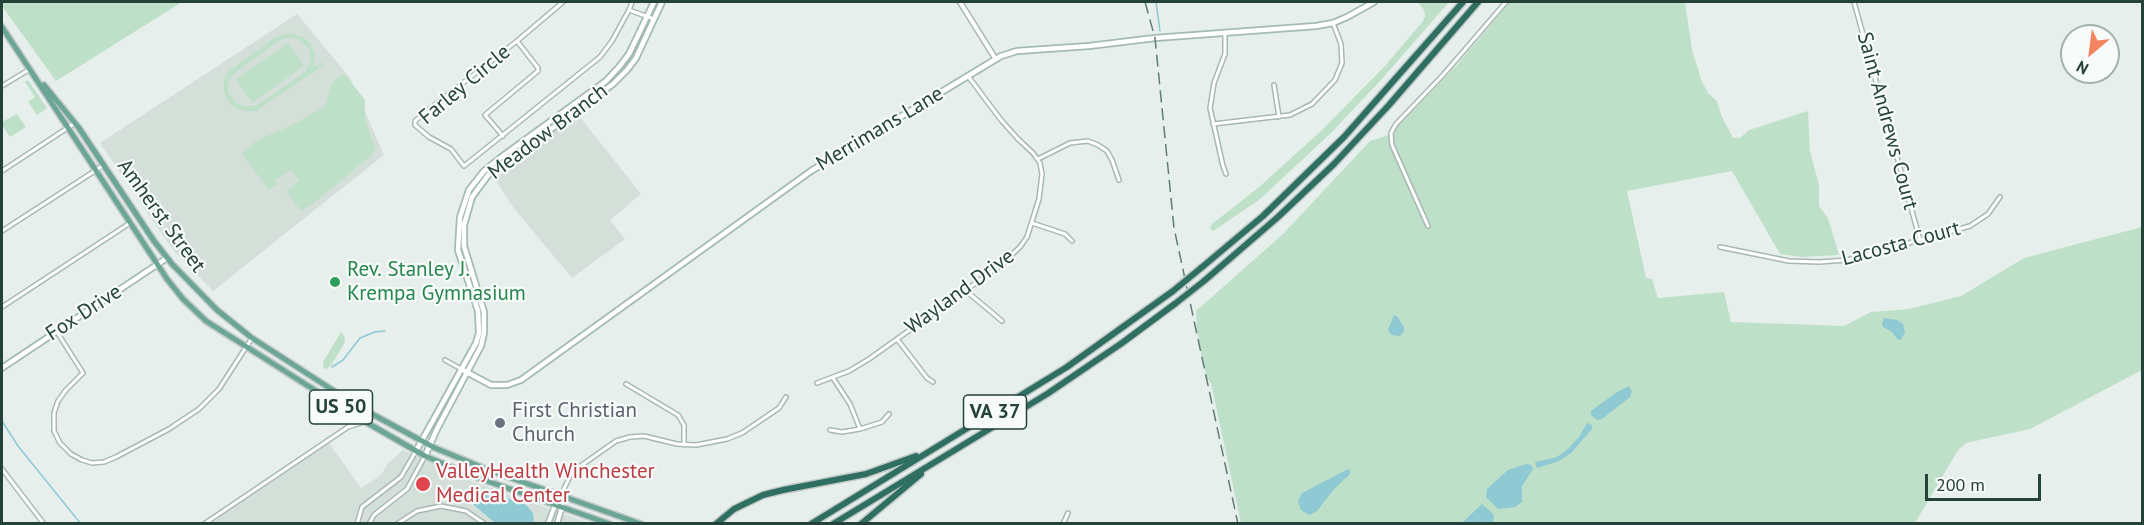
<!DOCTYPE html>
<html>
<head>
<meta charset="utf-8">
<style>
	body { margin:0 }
	#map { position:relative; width:2144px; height:525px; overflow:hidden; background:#e6efeb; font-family:"PT Sans",sans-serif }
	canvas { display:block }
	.frame { position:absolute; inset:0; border:3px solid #24423a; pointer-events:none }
	.north { position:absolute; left:2060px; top:24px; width:60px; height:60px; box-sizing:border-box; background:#f7fbf9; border:2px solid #a3b1ad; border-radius:50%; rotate:209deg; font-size:16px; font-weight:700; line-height:24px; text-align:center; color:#24423a }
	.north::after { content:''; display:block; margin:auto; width:21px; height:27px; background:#f4845f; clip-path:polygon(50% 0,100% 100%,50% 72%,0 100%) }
	.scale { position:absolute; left:1925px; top:474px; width:116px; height:27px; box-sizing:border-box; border:3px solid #24423a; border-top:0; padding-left:8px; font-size:18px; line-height:21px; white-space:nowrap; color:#24423a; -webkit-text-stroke:4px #f7fbf9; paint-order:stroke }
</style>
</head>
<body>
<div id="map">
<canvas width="2144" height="525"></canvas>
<div class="frame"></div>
<div class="north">N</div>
<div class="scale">200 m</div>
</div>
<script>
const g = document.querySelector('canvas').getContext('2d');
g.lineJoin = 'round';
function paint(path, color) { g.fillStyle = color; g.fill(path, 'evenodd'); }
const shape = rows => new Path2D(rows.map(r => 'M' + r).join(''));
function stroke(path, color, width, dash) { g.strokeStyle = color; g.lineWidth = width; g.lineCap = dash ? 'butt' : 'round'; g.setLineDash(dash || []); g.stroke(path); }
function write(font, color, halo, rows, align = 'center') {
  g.font = font + ' "PT Sans",sans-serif'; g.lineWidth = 4.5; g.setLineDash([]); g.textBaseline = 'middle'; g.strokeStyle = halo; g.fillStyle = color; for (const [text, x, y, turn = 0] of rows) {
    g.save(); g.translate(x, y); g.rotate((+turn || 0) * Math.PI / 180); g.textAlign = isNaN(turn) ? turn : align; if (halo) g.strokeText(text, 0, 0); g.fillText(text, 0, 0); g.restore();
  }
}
paint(shape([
	[297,14,350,78,384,155,213,291,173,250,100,143],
	[576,112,641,194,610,220,625,239,572,278,513,207,494,178],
	[329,443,361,488,381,475,388,463,403,450,460,477,589,523,210,524]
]), '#d4dfda');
paint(shape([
	[2,2,182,2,56,81,2,6],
	[1418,2,1449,2,1381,80,1330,134,1259,200,1213,231,1211,230,1210,227,1212,224,1258,188,1321,131,1385,66,1423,21,1425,16,1424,10],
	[1510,2,1685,2,1692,50,1702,82,1708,93,1717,101,1721,115,1733,138,1740,138,1749,130,1808,111,1810,151,1819,185,1819,206,1828,218,1839,255,1802,257,1780,254,1732,171,1627,191,1646,278,1652,279,1658,298,1724,292,1731,322,1844,326,1871,312,1909,309,1961,296,2024,258,2142,227,2142,370,2030,429,1966,443,1958,450,1915,523,1241,523,1211,383,1207,379,1201,352,1197,329,1196,311,1283,234,1370,141,1386,136,1404,120,1456,66],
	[291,33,301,36,310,43,315,55,313,67,322,62,324,65,256,111,244,111,233,106,226,99,224,90,224,80,228,72,275,37],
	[290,37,300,40,308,48,311,59,306,71,258,105,245,107,236,103,228,92,228,84,232,75,280,40],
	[288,43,304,66,252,103,236,79],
	[342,74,346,76,365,100,365,119,376,150,372,155,315,202,301,211,286,191,299,181,291,170,275,180,278,184,269,190,242,154,256,141,296,123,325,106,331,85],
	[28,80,47,108,37,115,28,102,35,97,25,82],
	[17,114,26,127,10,137,2,125,2,122],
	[341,332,344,336,345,342,332,364,327,369,324,368,323,362]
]), '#bfe0c8');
paint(shape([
	[1394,315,1397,316,1404,327,1404,331,1400,336,1392,335,1388,330],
	[1884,318,1897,320,1903,324,1905,332,1901,340,1897,339,1892,332,1883,327,1882,323],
	[1629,386,1632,392,1630,397,1602,419,1597,420,1591,415,1591,411,1617,392],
	[1587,423,1592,425,1592,429,1571,453,1559,461,1537,468,1535,462,1557,457,1568,449,1579,437],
	[1526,464,1531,465,1533,469,1522,486,1522,502,1515,507,1498,509,1486,497,1487,489,1508,470],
	[1348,469,1350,470,1350,474,1334,489,1317,511,1309,515,1301,510,1298,501,1302,493],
	[479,493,493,493,526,505,533,513,534,523,495,523,468,500,472,495],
	[1482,504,1494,515,1493,523,1462,523]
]), '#8ec9d4');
stroke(shape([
	[1156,2,1160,31],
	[332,367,343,360,360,338,375,332,385,331],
	[2,421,18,446,81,524]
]), '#8ec9d4', 1.5);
const minor = shape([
	[563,2,517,41,428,110,415,121,415,125,429,137,451,149,464,166,600,57,612,41,629,10,654,19],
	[1854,2,1920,240],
	[629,10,632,2],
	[1225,32,1225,54,1214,83,1210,108,1223,166,1226,174],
	[1274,85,1279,117],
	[2,86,30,69],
	[1213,124,1290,115,1312,104,1335,80,1342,63,1341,44,1333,23],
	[503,136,485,115,538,71,538,68,517,41],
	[1038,159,1070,143,1088,141,1098,145,1107,151,1112,160,1119,180],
	[2,171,75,123],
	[1032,223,1065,234,1072,241],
	[1428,226,1392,145,1391,133,1396,124,1443,75,1506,2],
	[2,231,104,165],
	[1720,247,1789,261,1819,262,1847,260,1970,226,1988,214,2000,197],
	[965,290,1002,321],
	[2,307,130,223],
	[57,332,83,373,66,390,58,401,54,413,54,431,60,443,71,454,82,460,92,463,104,462,116,457,169,429,199,409,219,389,252,338],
	[897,339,927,378,933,382],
	[445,360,461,369],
	[833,378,850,404,860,429],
	[817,383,849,371,869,359,1001,265,1020,247,1027,237,1039,199,1042,174,1040,163,1033,153,1018,139,1001,120,968,76],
	[626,384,678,415,684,425,684,445],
	[348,427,357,417],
	[830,430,842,432,860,429,882,422,889,414],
	[2,469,44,524],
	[561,495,572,472,616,441,630,437,644,436,677,444,696,445,727,439,742,433,779,408,786,397],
	[204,524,348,427,364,422],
	[357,524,362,507,401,477,416,451],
	[369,524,374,515,407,489,425,456],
	[397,524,417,511,441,506,466,511,485,524],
	[1063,524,1068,513]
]);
const tertiary = shape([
	[960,2,995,58],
	[548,524,555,505,561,495],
	[557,524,562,507,561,495]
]);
const secondary = shape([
	[2,368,167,258],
	[461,369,491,385,507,385,521,380,811,171,1001,56,1017,51,1089,46,1155,38,1316,26,1333,23,1347,17,1374,2],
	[416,451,476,343,479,333,478,311,458,250,460,217,469,190,484,171,500,158,606,81,619,67,629,54,654,2],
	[425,456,437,429,481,346,484,333,484,312,464,246,464,225,472,197,489,174,613,84,627,70,636,58,662,2]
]);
const primary = shape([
	[2,27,167,279,183,299,206,321,357,417,425,456,470,475,610,524],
	[44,85,79,128,154,241,172,264,217,310,252,338,359,407,435,448,486,469,641,524]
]);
const motorway = shape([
	[1201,268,1263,216,1344,137,1463,2],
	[1204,281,1278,217,1334,164,1389,105,1478,2],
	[716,524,734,509,763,495,783,490,866,474,916,456],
	[811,524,1067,367,1173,291],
	[833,524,1047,394,1122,343,1176,303],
	[861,524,921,474]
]);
stroke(minor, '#a8b8b2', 6);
stroke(tertiary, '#a8b8b2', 7);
stroke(secondary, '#a4bbb3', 8);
stroke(primary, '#c2cac8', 8);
stroke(motorway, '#c2cac8', 9);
stroke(minor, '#fff', 3);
stroke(tertiary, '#fff', 4);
stroke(secondary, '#fff', 4.5);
stroke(primary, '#6aa596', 5);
stroke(motorway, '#2f6f62', 6);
stroke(shape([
	[1145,2,1155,38,1174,228,1238,524]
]), '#5f7d75', 1.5, [12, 6]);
const motorwayBridge = shape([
	[1173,291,1201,268],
	[1176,303,1204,281]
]);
stroke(motorwayBridge, '#c2cac8', 9, []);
stroke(motorwayBridge, '#2f6f62', 6);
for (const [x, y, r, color] of [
	[335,282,6,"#2e9e5b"],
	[500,423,6,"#6b7280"],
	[423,484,8,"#e0444e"]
]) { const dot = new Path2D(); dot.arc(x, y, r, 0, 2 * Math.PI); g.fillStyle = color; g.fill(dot); stroke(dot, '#f7fbf9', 2); }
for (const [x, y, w] of [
	[341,407,63],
	[995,412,63]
]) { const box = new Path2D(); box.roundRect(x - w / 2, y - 17, w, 34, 4.5); g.fillStyle = '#f7fbf9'; g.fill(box); stroke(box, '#24423a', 1.5); }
write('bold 20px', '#24423a', null, [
	["US 50",341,407],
	["VA 37",995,412]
]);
write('21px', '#24423a', '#f7fbf9', [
	["Farley Circle",465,85,-40],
	["Saint Andrews Court",1887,121,75],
	["Merrimans Lane",880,129,-31],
	["Meadow Branch",548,132,-37],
	["Amherst Street",161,216,54],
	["Lacosta Court",1901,244,-15],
	["Wayland Drive",960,292,-36],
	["Fox Drive",84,313,-33]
]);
write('21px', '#27864d', '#f7fbf9', [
	["Rev. Stanley J.",347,270],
	["Krempa Gymnasium",347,294]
], 'left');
write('21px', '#5b616d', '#f7fbf9', [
	["First Christian",512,411],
	["Church",512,435]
], 'left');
write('21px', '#be3a42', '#f7fbf9', [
	["ValleyHealth Winchester",436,472],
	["Medical Center",436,496]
], 'left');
</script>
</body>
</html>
